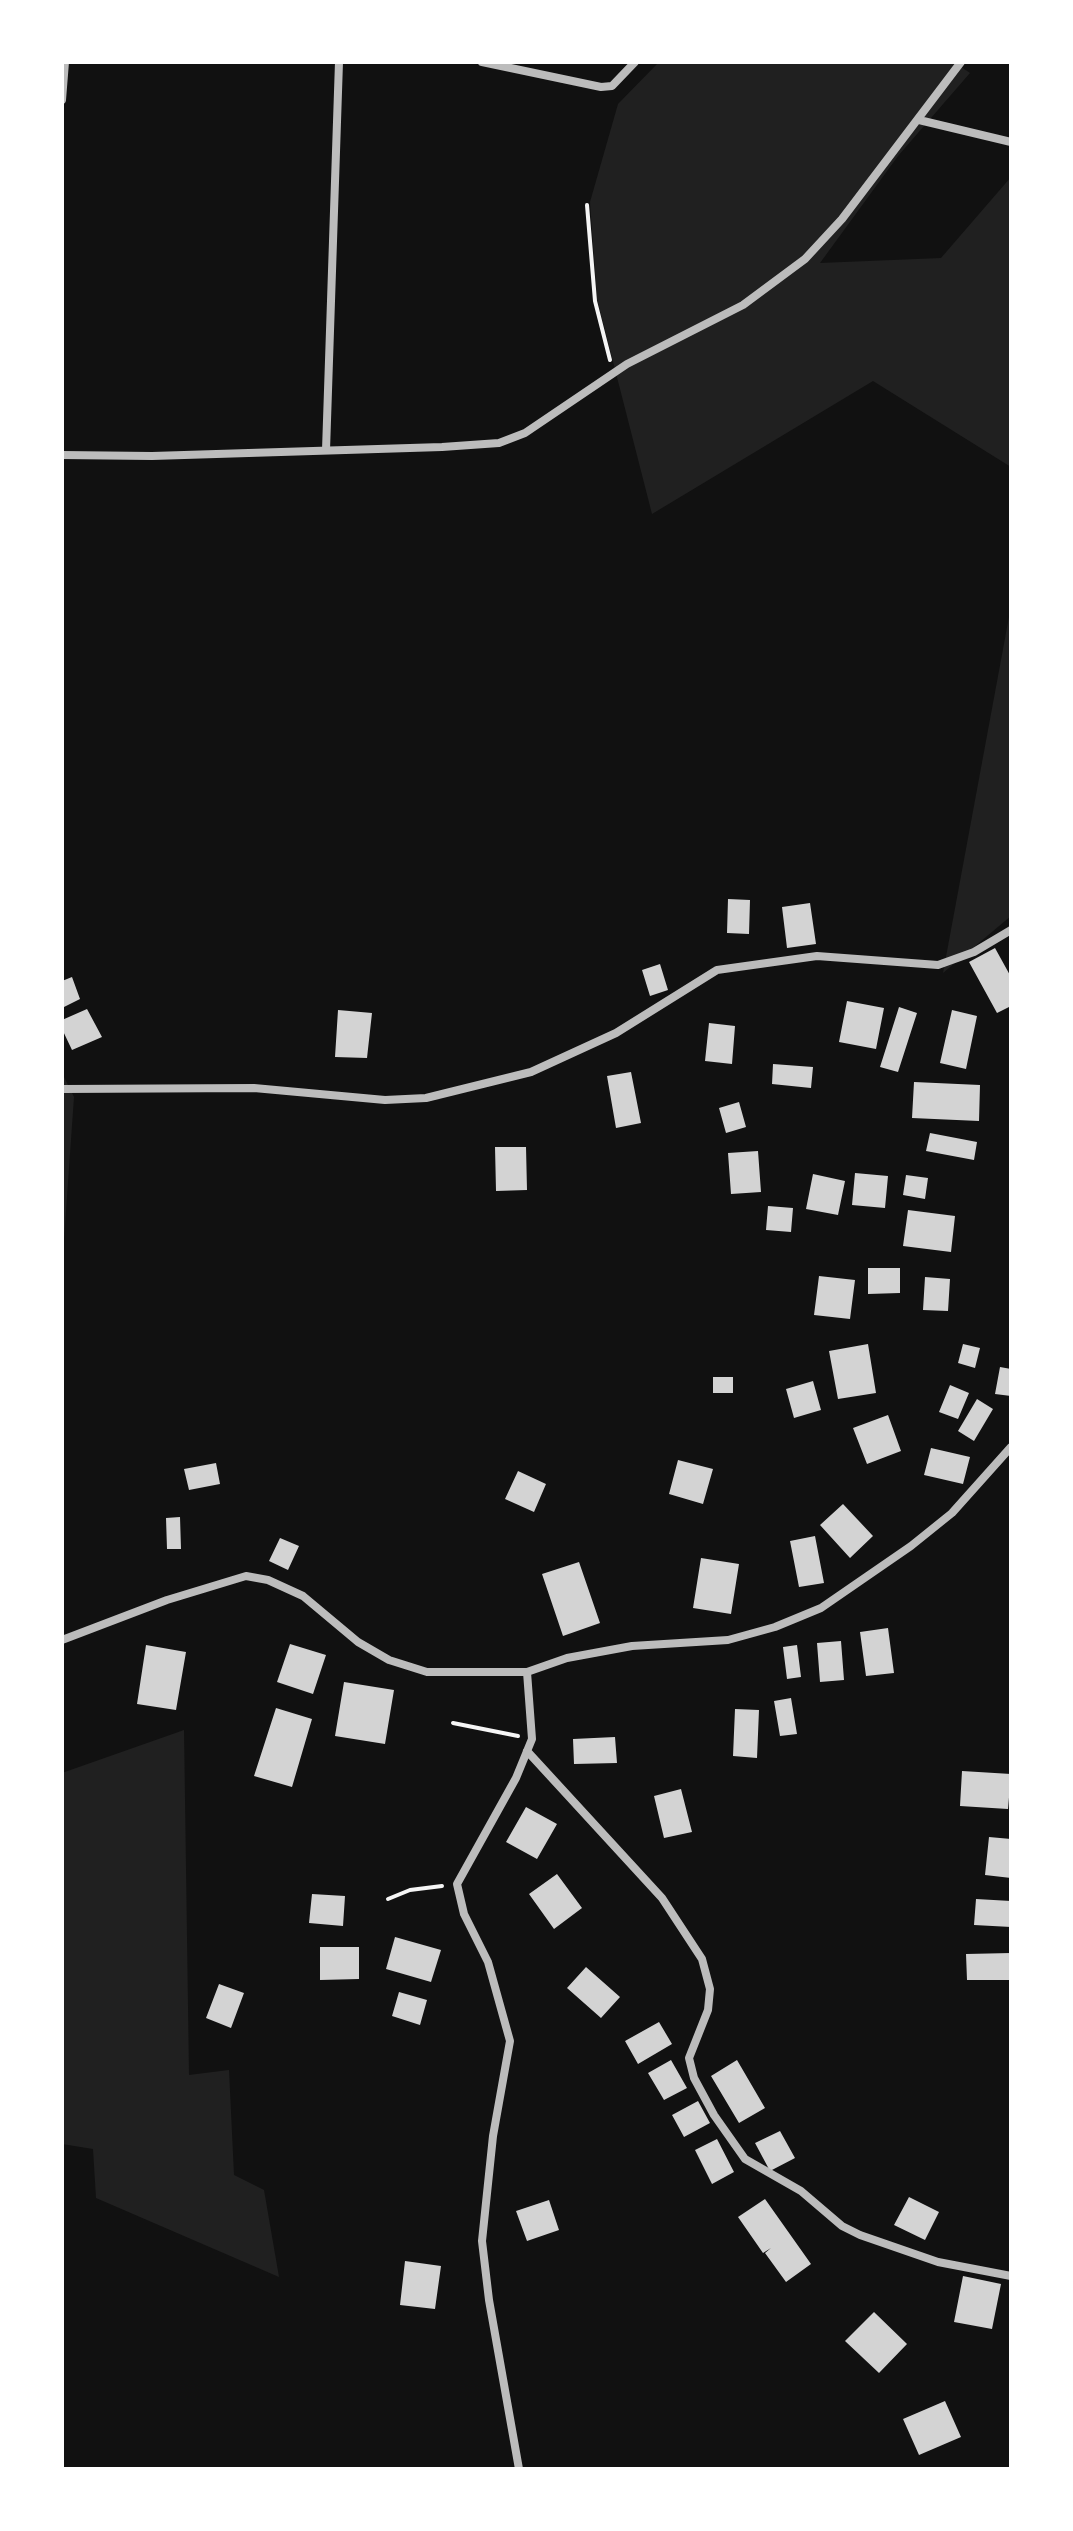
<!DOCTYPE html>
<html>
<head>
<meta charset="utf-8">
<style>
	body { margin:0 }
	#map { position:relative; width:1073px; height:2531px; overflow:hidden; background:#111; font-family:Lato,sans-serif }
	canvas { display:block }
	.frame { position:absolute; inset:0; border:64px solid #fff; pointer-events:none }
</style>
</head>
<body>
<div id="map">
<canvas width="1073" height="2531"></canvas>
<div class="frame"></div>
</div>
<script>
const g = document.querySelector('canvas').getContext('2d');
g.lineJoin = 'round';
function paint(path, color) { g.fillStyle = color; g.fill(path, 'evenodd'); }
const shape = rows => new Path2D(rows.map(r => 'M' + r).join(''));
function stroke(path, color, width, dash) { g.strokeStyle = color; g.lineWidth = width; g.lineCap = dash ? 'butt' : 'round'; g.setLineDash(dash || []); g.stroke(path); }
paint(shape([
	[659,62,954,62,970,73,898,156,820,263,941,258,1011,177,1011,467,873,381,652,514,597,299,590,202,618,104],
	[1011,606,1011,916,943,973],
	[62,1073,74,1097,62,1268],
	[184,1730,189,2075,229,2070,234,2175,264,2190,279,2277,96,2198,93,2149,62,2144,62,1773]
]), '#202020');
paint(shape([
	[728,899,750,900,749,934,727,933],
	[810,903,816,944,787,948,782,907],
	[995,948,1011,977,1011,1006,997,1013,969,962],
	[660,964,668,990,650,996,642,970],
	[72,977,80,999,62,1008,62,981],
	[847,1001,884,1008,876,1049,839,1042],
	[899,1007,917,1013,898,1072,880,1067],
	[87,1009,102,1037,72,1050,62,1029,62,1020],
	[338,1010,372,1013,367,1058,335,1057],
	[952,1010,977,1016,966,1069,940,1063],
	[709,1023,735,1026,732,1064,705,1061],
	[773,1064,813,1067,811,1088,772,1084],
	[631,1072,641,1123,616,1128,607,1076],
	[914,1082,980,1085,979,1121,912,1118],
	[739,1102,746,1127,726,1133,719,1108],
	[930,1133,977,1142,974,1160,926,1151],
	[495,1147,526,1147,527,1190,496,1191],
	[758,1151,761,1192,731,1194,728,1153],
	[855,1173,888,1176,885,1208,852,1205],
	[813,1174,845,1181,838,1215,806,1209],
	[906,1175,928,1178,925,1199,903,1195],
	[768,1206,793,1208,791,1232,766,1230],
	[908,1210,955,1216,951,1252,903,1246],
	[868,1268,900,1268,900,1293,868,1294],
	[819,1276,855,1280,850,1319,814,1315],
	[925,1277,950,1279,948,1311,923,1310],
	[868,1344,876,1393,838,1399,829,1351],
	[963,1344,980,1348,975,1368,958,1363],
	[1000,1367,1011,1369,1011,1396,995,1394],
	[713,1377,733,1377,733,1393,713,1393],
	[813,1381,821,1410,794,1418,786,1389],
	[950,1385,969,1393,958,1419,939,1412],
	[977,1399,993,1409,974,1441,958,1431],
	[888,1415,901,1451,867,1464,853,1428],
	[931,1448,970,1457,963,1484,924,1475],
	[678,1460,713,1469,703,1504,669,1494],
	[216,1463,220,1484,189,1490,184,1469],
	[518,1471,546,1484,534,1512,505,1499],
	[843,1504,873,1536,850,1558,820,1525],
	[180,1517,181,1549,167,1549,166,1518],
	[815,1536,824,1583,799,1587,790,1541],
	[280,1538,299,1546,288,1570,269,1561],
	[701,1558,739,1564,731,1614,693,1608],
	[579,1562,600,1623,563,1636,542,1574],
	[888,1628,894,1673,866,1676,860,1632],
	[841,1641,844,1680,820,1682,817,1643],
	[290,1644,326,1655,313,1694,277,1682],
	[146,1645,186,1652,176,1710,137,1704],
	[797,1645,801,1677,787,1679,783,1647],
	[344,1682,394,1690,385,1744,335,1736],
	[791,1698,797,1734,780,1736,774,1701],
	[276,1708,312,1719,292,1787,254,1776],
	[735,1709,759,1710,757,1758,733,1756],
	[615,1737,617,1763,574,1764,573,1739],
	[962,1771,1011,1774,1008,1809,960,1806],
	[681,1789,692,1832,664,1838,654,1796],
	[526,1807,557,1824,537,1859,506,1842],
	[989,1837,1011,1839,1011,1878,985,1875],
	[557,1874,582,1908,554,1929,529,1894],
	[312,1894,345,1896,343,1926,309,1923],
	[976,1899,1011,1901,1011,1927,974,1925],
	[395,1937,441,1950,431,1982,386,1969],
	[320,1947,359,1947,359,1979,320,1980],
	[1011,1953,1011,1980,967,1980,966,1954],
	[586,1967,620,1997,601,2018,567,1988],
	[219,1984,244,1993,231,2028,206,2018],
	[399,1992,427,2000,420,2025,392,2016],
	[659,2022,672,2044,638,2064,625,2041],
	[671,2060,687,2088,664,2100,648,2073],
	[737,2060,765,2108,739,2123,711,2076],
	[698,2101,710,2123,684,2137,672,2115],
	[780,2131,795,2158,770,2171,755,2143],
	[717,2139,734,2172,712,2184,695,2150],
	[909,2197,939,2212,925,2240,894,2225],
	[765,2199,811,2264,786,2282,765,2253,771,2248,763,2253,738,2217],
	[549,2200,559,2230,527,2241,516,2211],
	[405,2261,441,2266,435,2309,400,2305],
	[963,2276,1001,2284,992,2329,954,2322],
	[874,2312,907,2344,879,2373,845,2341],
	[945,2401,961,2437,919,2455,903,2419]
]), '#d3d3d3');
stroke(shape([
	[587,205,595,301,610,360],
	[453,1723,518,1736],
	[388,1899,410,1890,442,1886]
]), '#f5f5f5', 4);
stroke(shape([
	[482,62,601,87,612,86,635,62],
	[62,100,65,62],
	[919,120,1011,142],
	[326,450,339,62],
	[62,455,152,456,442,447,499,443,525,433,627,364,743,305,805,259,842,219,961,62],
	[62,1089,254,1088,385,1100,426,1098,531,1072,616,1033,717,970,817,956,938,965,974,952,1011,930],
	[62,1640,167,1600,246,1576,268,1580,303,1596,358,1642,389,1660,427,1672,527,1672],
	[527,1751,662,1898,702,1959,710,1989,708,2010,689,2058,694,2078,714,2115,745,2159,801,2191,842,2226,860,2235,938,2262,1011,2276],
	[519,2469,489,2300,482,2241,493,2136,510,2041,488,1962,464,1914,457,1884,516,1778,532,1739,527,1672,567,1658,632,1646,728,1640,775,1627,821,1608,911,1546,952,1513,1011,1447]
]), '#bcbcbc', 8);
</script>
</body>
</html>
